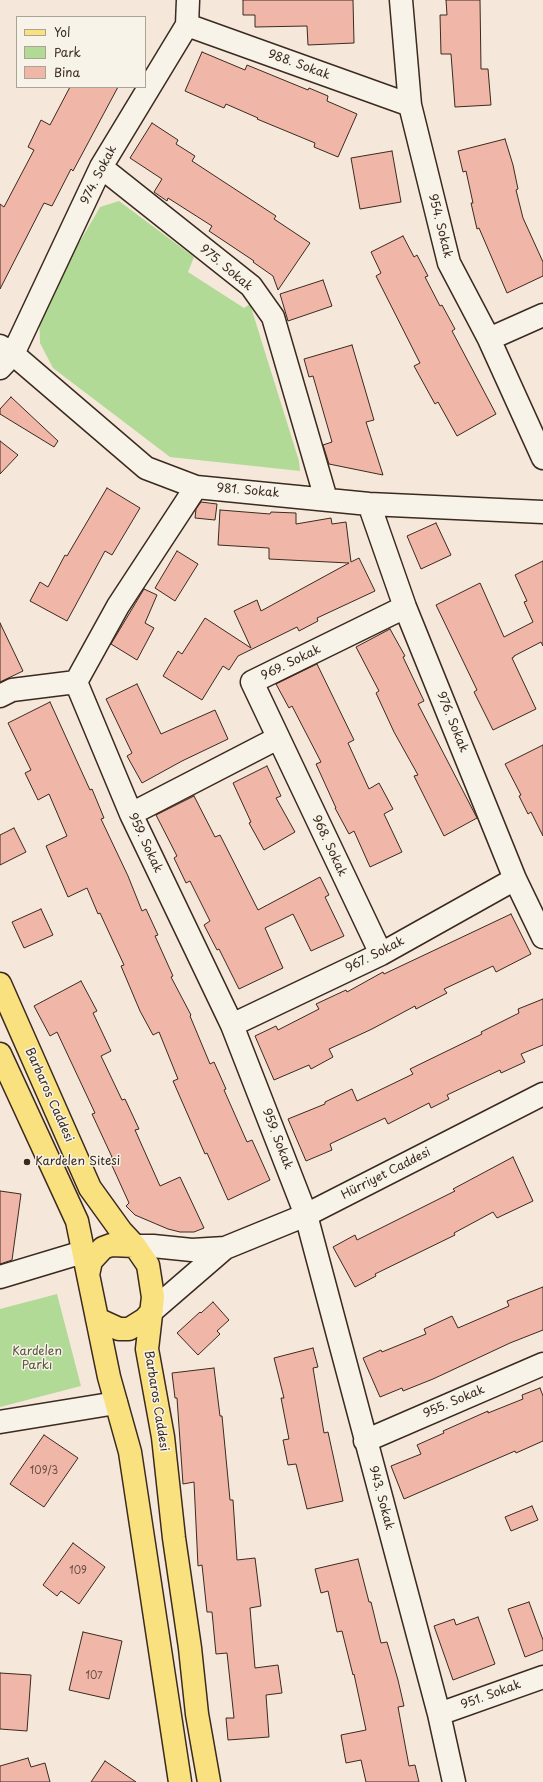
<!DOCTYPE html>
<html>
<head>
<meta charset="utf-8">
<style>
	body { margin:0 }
	#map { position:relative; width:543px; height:1782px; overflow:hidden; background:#f6e7db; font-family:"Playpen Sans",sans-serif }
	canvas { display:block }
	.legend { position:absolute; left:16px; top:16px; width:130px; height:72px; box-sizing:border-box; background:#f7f3e8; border:1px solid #aca397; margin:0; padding:5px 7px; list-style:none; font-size:12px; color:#3b2a1e }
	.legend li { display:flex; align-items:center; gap:8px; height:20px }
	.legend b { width:20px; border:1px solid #aca397 }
</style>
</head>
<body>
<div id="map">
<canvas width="543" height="1782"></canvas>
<ul class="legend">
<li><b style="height:5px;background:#fae180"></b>Yol</li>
<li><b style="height:11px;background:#b1da96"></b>Park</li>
<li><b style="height:11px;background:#f0b7a9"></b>Bina</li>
</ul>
</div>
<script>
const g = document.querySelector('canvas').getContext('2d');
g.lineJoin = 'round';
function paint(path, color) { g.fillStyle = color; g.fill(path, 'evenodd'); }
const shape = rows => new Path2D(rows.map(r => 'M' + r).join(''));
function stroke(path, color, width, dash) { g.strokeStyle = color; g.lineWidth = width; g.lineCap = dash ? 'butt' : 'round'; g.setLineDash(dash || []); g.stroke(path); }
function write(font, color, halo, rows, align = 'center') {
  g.font = font + ' "Playpen Sans",sans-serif'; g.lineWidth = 3; g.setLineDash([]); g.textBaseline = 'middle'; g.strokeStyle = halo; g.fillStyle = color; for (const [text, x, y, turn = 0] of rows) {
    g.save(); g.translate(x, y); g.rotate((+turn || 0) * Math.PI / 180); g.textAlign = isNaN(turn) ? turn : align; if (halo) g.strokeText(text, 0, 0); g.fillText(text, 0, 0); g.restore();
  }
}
paint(shape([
	[119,201,194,257,188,272,244,308,250,304,299,461,300,471,170,457,53,368,40,343,39,312,100,207],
	[57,1294,81,1386,0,1407,0,1309]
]), '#b1da96');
const building = shape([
	[243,0,353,0,354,43,308,45,307,26,255,27,255,15,243,15,243,0],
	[446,0,480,0,481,69,488,69,491,105,455,107,451,54,441,54,440,15,447,15,446,0],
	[202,52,245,70,247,65,308,90,309,88,328,96,327,101,357,114,338,157,314,147,315,143,257,119,258,118,226,104,224,108,185,91,202,52],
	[70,87,118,87,73,171,71,169,52,206,44,203,0,289,0,204,4,207,34,150,28,147,41,120,50,125,70,87],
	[152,123,178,140,176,144,195,156,192,161,276,216,274,219,310,243,278,290,273,276,253,262,254,261,209,231,212,226,168,198,167,201,154,192,162,179,130,158,152,123],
	[505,139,513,165,518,189,516,190,523,218,543,262,543,276,507,293,479,228,477,229,471,203,473,203,466,171,463,172,458,151,505,139],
	[392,151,401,202,360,209,351,158,392,151],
	[403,236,414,257,417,255,428,276,425,277,440,306,442,305,455,329,452,331,496,414,457,436,438,402,435,404,414,366,420,363,376,276,381,273,371,252,403,236],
	[323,280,332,306,288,321,280,294,323,280],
	[352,345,374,420,366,422,383,475,329,464,323,445,332,442,313,376,309,377,304,359,352,345],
	[11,397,58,441,54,447,0,414,0,409,11,397],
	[0,441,18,455,0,474,0,441],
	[107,488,140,508,112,555,105,551,67,621,30,601,40,582,48,587,65,555,67,556,107,488],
	[201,502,217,504,215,520,195,518,196,509,201,502],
	[220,510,270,514,271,512,296,513,296,524,331,518,332,524,346,522,351,562,359,558,375,591,317,618,318,621,299,631,297,627,238,656,229,670,223,666,202,700,163,676,178,651,182,654,205,618,251,648,234,611,257,600,261,611,349,563,269,559,269,548,218,545,220,510],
	[436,523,451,555,421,569,407,536,436,523],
	[177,551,198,564,175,601,155,588,177,551],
	[543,561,543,646,541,642,514,656,514,657,512,658,536,709,493,730,474,692,477,690,436,605,480,583,504,637,533,622,524,602,527,601,515,575,543,561],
	[144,589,157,595,145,623,154,628,137,660,111,644,144,589],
	[0,623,23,671,0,682,0,623],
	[390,629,405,656,403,657,424,701,418,704,477,818,444,836,414,776,418,775,394,732,376,693,379,691,356,647,390,629],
	[317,664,354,740,348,743,369,789,379,783,393,809,384,814,402,852,370,867,354,831,349,834,335,808,336,808,316,764,321,762,292,706,289,708,276,684,317,664],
	[137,684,161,734,215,710,228,739,182,761,142,783,127,756,132,753,106,699,137,684],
	[50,702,90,790,92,789,104,818,101,819,128,876,142,911,146,909,158,935,155,936,173,976,171,977,191,1015,190,1016,210,1064,214,1062,226,1089,224,1090,247,1142,252,1140,270,1180,228,1200,207,1153,205,1154,173,1081,178,1079,159,1032,153,1035,140,1011,121,966,124,965,100,913,98,914,87,888,68,897,46,846,67,836,49,794,38,800,25,773,31,770,8,723,50,702],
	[543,745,543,836,531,812,528,814,519,796,521,795,505,764,543,745],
	[267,766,281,796,276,798,295,832,264,850,249,823,251,822,233,783,267,766],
	[194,796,215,837,220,835,258,910,320,877,329,895,325,897,344,936,311,951,293,914,265,928,283,968,239,989,219,949,217,950,204,925,210,921,190,881,186,883,174,858,177,856,156,815,194,796],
	[14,828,26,852,0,865,0,835,14,828],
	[41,909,53,935,24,948,12,922,41,909],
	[511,914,531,954,496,972,493,966,444,989,447,993,416,1009,415,1006,372,1029,329,1049,333,1057,311,1069,309,1065,274,1080,255,1036,276,1026,278,1030,319,1009,316,1004,346,990,347,992,383,972,384,974,511,914],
	[81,981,97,1011,93,1013,111,1051,101,1056,122,1100,125,1099,139,1129,135,1130,160,1186,180,1177,204,1228,194,1232,180,1232,168,1229,135,1215,126,1206,129,1203,109,1159,112,1157,92,1114,95,1113,57,1032,50,1036,34,1006,81,981],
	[543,999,543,1045,521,1054,525,1062,501,1073,500,1070,447,1095,449,1099,431,1108,429,1103,388,1124,385,1118,330,1144,332,1150,306,1161,288,1119,325,1104,325,1102,352,1089,357,1101,413,1074,410,1069,482,1034,481,1032,519,1013,518,1009,543,999],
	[513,1157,533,1201,497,1218,493,1212,454,1233,455,1235,375,1274,376,1276,355,1287,333,1247,355,1235,357,1240,455,1191,453,1189,513,1157],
	[0,1191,21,1194,12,1260,0,1264,0,1191],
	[543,1287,543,1330,510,1343,433,1379,403,1391,402,1388,380,1397,363,1358,381,1350,382,1352,426,1334,424,1329,452,1316,458,1328,509,1306,507,1301,543,1287],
	[213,1302,229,1320,217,1331,220,1334,198,1355,177,1333,200,1312,201,1313,213,1302],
	[313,1348,318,1367,313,1368,324,1433,328,1432,343,1501,307,1509,296,1464,288,1465,283,1440,289,1439,281,1398,284,1398,274,1358,313,1348],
	[214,1368,220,1416,222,1416,230,1500,233,1500,237,1560,255,1558,261,1606,250,1608,255,1668,278,1665,282,1693,266,1695,269,1737,228,1740,226,1718,234,1718,227,1653,216,1654,212,1612,207,1612,202,1565,198,1566,194,1482,183,1484,177,1398,175,1398,172,1373,214,1368],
	[540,1388,543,1396,543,1441,516,1453,515,1451,404,1499,391,1466,421,1454,417,1445,444,1433,443,1431,488,1411,488,1413,523,1399,522,1395,540,1388],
	[44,1435,78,1458,44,1507,10,1484,44,1435],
	[532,1506,538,1520,511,1531,505,1517,532,1506],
	[73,1543,105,1567,79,1604,61,1591,57,1596,43,1585,73,1543],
	[358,1559,369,1602,371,1602,381,1643,387,1642,398,1680,404,1706,398,1707,409,1766,415,1765,419,1782,366,1782,361,1760,346,1763,341,1735,366,1730,354,1674,353,1675,342,1631,337,1632,328,1591,321,1593,315,1569,358,1559],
	[529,1602,543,1640,543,1650,525,1657,508,1609,529,1602],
	[478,1617,495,1664,453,1680,434,1626,454,1619,456,1625,478,1617],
	[83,1632,122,1641,109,1699,69,1690,83,1632],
	[0,1673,31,1675,27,1731,0,1729,0,1673],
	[28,1758,31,1767,45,1763,50,1782,0,1782,0,1766,28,1758],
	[105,1761,136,1782,91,1782,105,1761]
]);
paint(building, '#f0b7a9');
stroke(building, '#3b2a1e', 1);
const minor = shape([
	[401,0,410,105,449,263,489,339,543,458],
	[187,25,410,105],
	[101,167,251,286,273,317,326,499],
	[489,339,543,315],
	[0,346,13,354,146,468,196,487,369,504,543,512],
	[0,368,13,354,101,167,187,25,188,0],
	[369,504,405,607,515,879,543,937],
	[76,682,131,814,232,1025,306,1215,439,1714,454,1782],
	[76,682,118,606,196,487],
	[0,696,12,690,76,682],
	[131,814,278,738],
	[381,954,252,682,405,607],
	[232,1025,381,954,515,879],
	[135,1246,153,1246,192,1250,225,1248,306,1215,543,1094],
	[0,1277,83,1252],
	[152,1311,225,1248],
	[0,1422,116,1403],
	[365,1441,543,1364],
	[439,1714,543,1677]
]);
const major = shape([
	[0,984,90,1188,121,1231,135,1246,148,1265,153,1297,147,1349,163,1437,174,1538,190,1648,197,1714,209,1782],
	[0,1054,77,1221,109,1377,130,1452,180,1782],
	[88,1275,91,1261,103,1248,111,1245,135,1246],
	[97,1319,119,1329,129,1329,145,1319,152,1311]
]);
stroke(minor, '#3b2a1e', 25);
stroke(major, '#3b2a1e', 25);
stroke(minor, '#f7f3e8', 22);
stroke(major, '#fae180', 22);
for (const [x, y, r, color] of [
	[27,1162,4,"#3b2a1e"]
]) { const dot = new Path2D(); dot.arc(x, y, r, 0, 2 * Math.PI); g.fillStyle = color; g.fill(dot); stroke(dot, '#f7f3e8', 1.5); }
write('10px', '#684d41', null, [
	["109/3",44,1471],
	["109",78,1571],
	["107",94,1676]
]);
write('12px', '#3b2a1e', '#f7f3e8', [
	["988. Sokak",299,65,20],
	["974. Sokak",99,175,-63],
	["954. Sokak",440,226,76],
	["975. Sokak",226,268,40],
	["981. Sokak",248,491,5],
	["969. Sokak",291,663,-26],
	["976. Sokak",452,722,68],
	["959. Sokak",145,843,65],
	["968. Sokak",329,846,65],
	["967. Sokak",375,955,-27],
	["Barbaros Caddesi",49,1095,66],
	["959. Sokak",277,1139,69],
	["Hürriyet Caddesi",386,1174,-27],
	["Barbaros Caddesi",156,1401,81],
	["955. Sokak",454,1402,-23],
	["943. Sokak",381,1498,75],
	["951. Sokak",491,1695,-20]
]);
write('12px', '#3b2a1e', '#f7f3e8', [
	["Kardelen Sitesi",35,1162]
], 'left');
write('12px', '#58563c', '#f7f3e8', [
	["Kardelen",37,1352],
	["Parkı",37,1366]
]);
</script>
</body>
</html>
